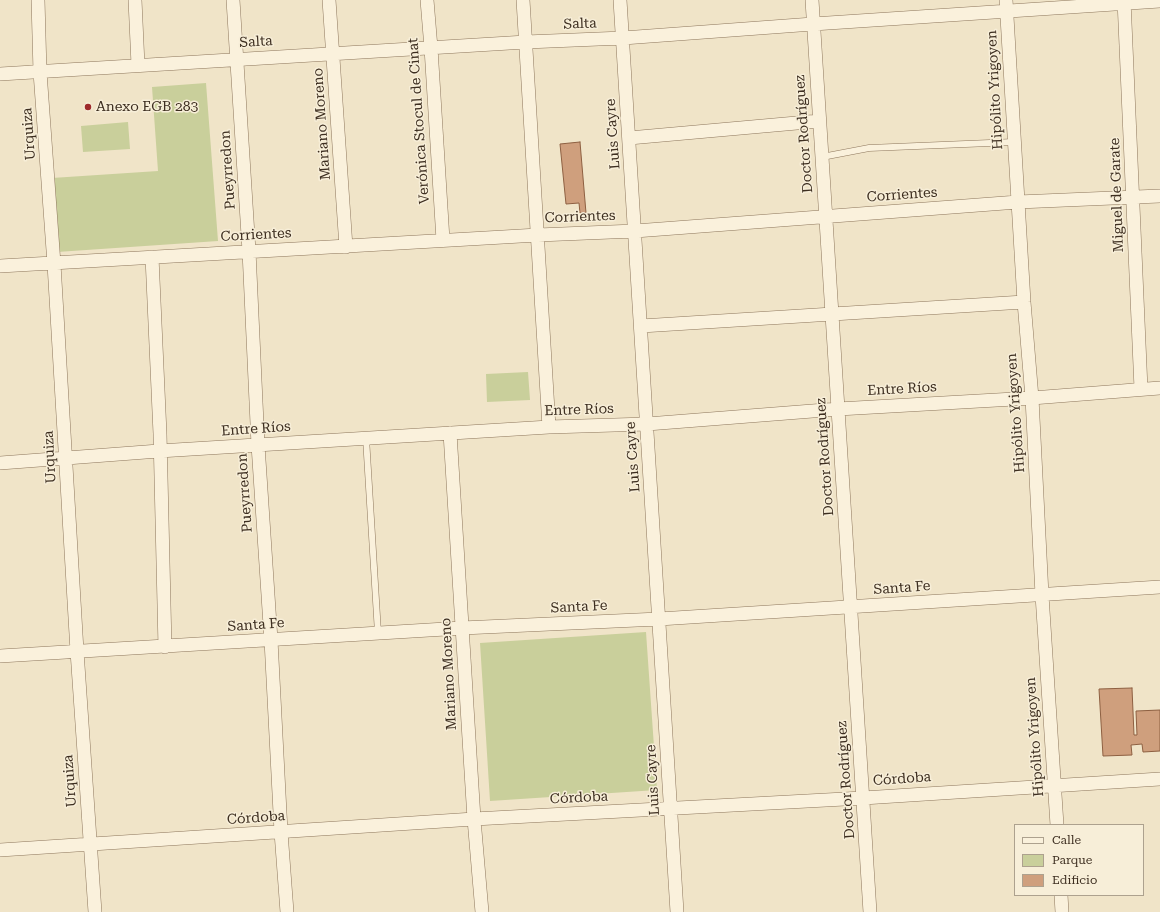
<!DOCTYPE html>
<html>
<head>
<meta charset="utf-8">
<style>
	body { margin:0 }
	#map { position:relative; width:1160px; height:912px; overflow:hidden; background:#f0e4c8; font-family:"Roboto Serif",serif }
	canvas { display:block }
	.legend { position:absolute; left:1014px; top:824px; width:130px; height:72px; box-sizing:border-box; background:#f7eed8; border:1px solid #ada18e; margin:0; padding:5px 7px; list-style:none; font-size:12px; color:#3d2e20 }
	.legend li { display:flex; align-items:center; gap:8px; height:20px }
	.legend b { width:20px; border:1px solid #ada18e }
</style>
</head>
<body>
<div id="map">
<canvas width="1160" height="912"></canvas>
<ul class="legend">
<li><b style="height:5px;background:#faf1dc"></b>Calle</li>
<li><b style="height:11px;background:#c9cf9b"></b>Parque</li>
<li><b style="height:11px;background:#cf9f7d"></b>Edificio</li>
</ul>
</div>
<script>
const g = document.querySelector('canvas').getContext('2d');
g.lineJoin = 'round';
function paint(path, color) { g.fillStyle = color; g.fill(path, 'evenodd'); }
const shape = rows => new Path2D(rows.map(r => 'M' + r).join(''));
function stroke(path, color, width, dash) { g.strokeStyle = color; g.lineWidth = width; g.lineCap = dash ? 'butt' : 'round'; g.setLineDash(dash || []); g.stroke(path); }
function write(font, color, halo, rows, align = 'center') {
  g.font = font + ' "Roboto Serif",serif'; g.lineWidth = 3; g.setLineDash([]); g.textBaseline = 'middle'; g.strokeStyle = halo; g.fillStyle = color; for (const [text, x, y, turn = 0] of rows) {
    g.save(); g.translate(x, y); g.rotate((+turn || 0) * Math.PI / 180); g.textAlign = isNaN(turn) ? turn : align; if (halo) g.strokeText(text, 0, 0); g.fillText(text, 0, 0); g.restore();
  }
}
paint(shape([
	[206,83,218,241,57,252,52,178,158,171,152,87],
	[128,122,130,149,83,152,81,126],
	[528,372,530,400,487,402,486,374],
	[646,632,657,790,490,801,480,643]
]), '#c9cf9b');
const building = shape([
	[580,142,586,213,580,213,579,203,566,204,560,144,580,142],
	[1132,688,1134,735,1137,735,1136,711,1160,710,1160,751,1143,752,1142,744,1131,745,1132,755,1103,756,1099,689,1132,688]
]);
paint(building, '#cf9f7d');
stroke(building, '#8d5f41', 1);
const service = shape([
	[822,157,869,148,1014,142],
	[366,438,378,633]
]);
const minor = shape([
	[38,0,40,72,54,264,77,651,95,912],
	[135,0,138,65],
	[233,0,249,251,258,445,271,640,281,832,287,912],
	[329,0,346,247],
	[427,0,431,48,443,240],
	[523,0,549,427],
	[620,0,677,912],
	[812,0,870,912],
	[1006,0,1024,302,1032,398,1042,595,1057,825],
	[1124,0,1141,389],
	[0,74,526,42,623,38,813,24,1160,1],
	[629,138,819,121],
	[152,257,160,434,165,647],
	[0,266,538,235,635,231,1018,202,1160,196],
	[641,326,1024,302],
	[450,433,474,819,482,912],
	[0,463,159,451,549,427,647,424,838,409,1032,398,1160,388],
	[0,656,462,628,659,619,1160,587],
	[0,850,474,819,863,798,1160,779],
	[1061,895,1062,912]
]);
stroke(service, '#8d765c', 7);
stroke(minor, '#8d765c', 14);
stroke(service, '#faf1dc', 6);
stroke(minor, '#faf1dc', 13);
for (const [x, y, r, color] of [
	[88,107,4,"#9e2a2b"]
]) { const dot = new Path2D(); dot.arc(x, y, r, 0, 2 * Math.PI); g.fillStyle = color; g.fill(dot); stroke(dot, '#f7eed8', 1.5); }
write('14px', '#3d2e20', '#f7eed8', [
	["Salta",580,24,-2],
	["Salta",256,42,-3],
	["Hipólito Yrigoyen",995,90,-93],
	["Verónica Stocul de Cinat",419,121,-94],
	["Mariano Moreno",322,124,-94],
	["Urquiza",29,134,-94],
	["Luis Cayre",613,134,-94],
	["Doctor Rodríguez",804,134,-94],
	["Pueyrredon",228,170,-94],
	["Corrientes",902,195,-4],
	["Miguel de Garate",1117,195,-92],
	["Corrientes",580,217,-2],
	["Corrientes",256,235,-3],
	["Entre Ríos",902,389,-3],
	["Entre Ríos",579,410,-2],
	["Hipólito Yrigoyen",1016,413,-94],
	["Entre Ríos",256,429,-4],
	["Urquiza",50,457,-93],
	["Luis Cayre",633,457,-94],
	["Doctor Rodríguez",825,457,-94],
	["Pueyrredon",245,493,-94],
	["Santa Fe",902,588,-4],
	["Santa Fe",579,607,-3],
	["Santa Fe",256,625,-4],
	["Mariano Moreno",449,674,-93],
	["Hipólito Yrigoyen",1035,737,-94],
	["Córdoba",902,779,-4],
	["Luis Cayre",653,780,-93],
	["Doctor Rodríguez",846,780,-94],
	["Urquiza",70,781,-94],
	["Córdoba",579,798,-3],
	["Córdoba",256,818,-4]
]);
write('14px', '#3d2e20', '#f7eed8', [
	["Anexo EGB 283",96,107]
], 'left');
</script>
</body>
</html>
